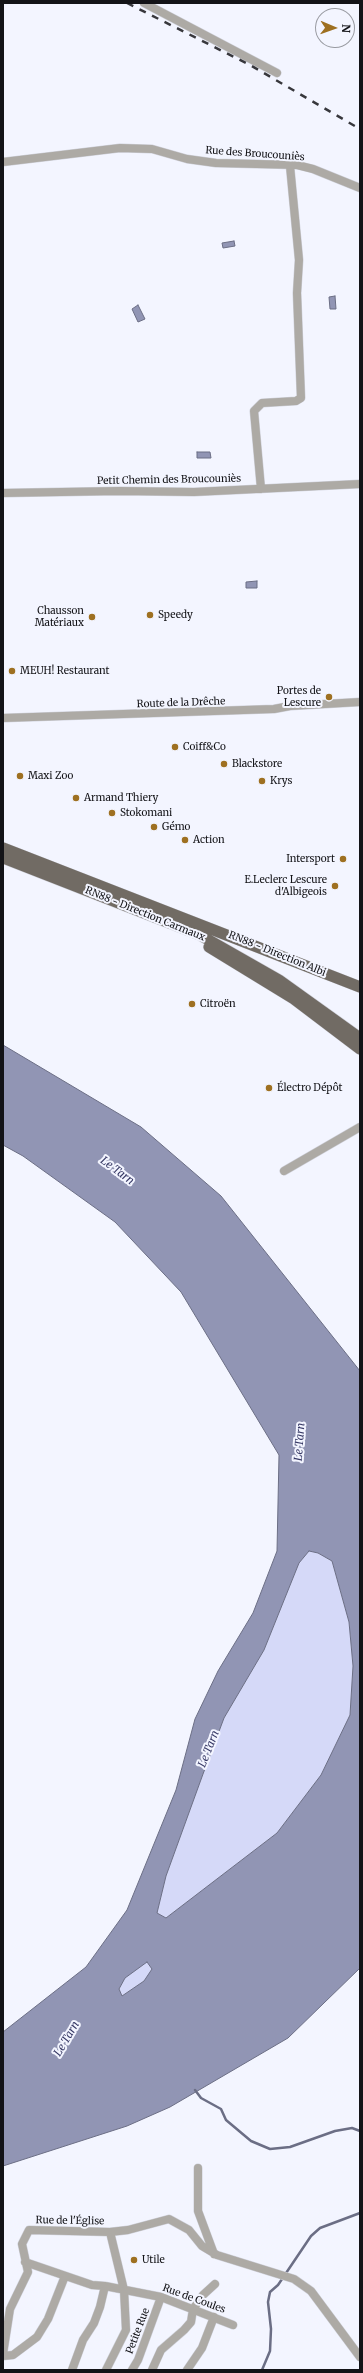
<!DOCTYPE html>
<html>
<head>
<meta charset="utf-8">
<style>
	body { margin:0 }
	#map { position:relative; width:363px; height:2373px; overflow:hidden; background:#f3f5ff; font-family:Merriweather,serif }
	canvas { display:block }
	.frame { position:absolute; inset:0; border:4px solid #131317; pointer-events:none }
	.north { position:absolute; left:315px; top:8px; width:40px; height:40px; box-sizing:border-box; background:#f3f5ff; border:1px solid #999ba2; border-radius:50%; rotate:92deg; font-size:11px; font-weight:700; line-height:16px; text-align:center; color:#131317 }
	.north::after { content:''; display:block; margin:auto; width:14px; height:18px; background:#9e7021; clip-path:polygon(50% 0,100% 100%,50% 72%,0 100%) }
</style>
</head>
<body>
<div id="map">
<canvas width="363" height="2373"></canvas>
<div class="frame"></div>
<div class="north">N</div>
</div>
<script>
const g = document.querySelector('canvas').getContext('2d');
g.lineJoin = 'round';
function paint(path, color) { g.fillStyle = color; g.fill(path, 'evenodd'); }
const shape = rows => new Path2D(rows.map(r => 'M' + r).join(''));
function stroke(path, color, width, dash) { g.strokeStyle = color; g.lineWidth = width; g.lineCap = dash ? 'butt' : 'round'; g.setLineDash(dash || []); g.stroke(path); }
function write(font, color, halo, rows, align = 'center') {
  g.font = font + ' Merriweather,serif'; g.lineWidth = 4; g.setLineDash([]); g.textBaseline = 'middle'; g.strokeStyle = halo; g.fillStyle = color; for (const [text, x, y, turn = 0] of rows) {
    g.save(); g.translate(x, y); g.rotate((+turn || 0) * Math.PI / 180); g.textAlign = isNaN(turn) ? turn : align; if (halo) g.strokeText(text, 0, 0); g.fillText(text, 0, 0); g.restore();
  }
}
paint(shape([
	[309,1551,318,1553,332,1561,349,1622,353,1666,350,1715,321,1775,277,1833,166,1918,157,1913,166,1876,203,1774,224,1718,264,1650,299,1563],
	[147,1961,152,1969,144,1981,122,1996,119,1989,125,1978]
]), '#d5d9f8');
const water = shape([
	[234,241,235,246,223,248,222,243,234,241],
	[335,296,336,309,330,309,329,297,335,296],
	[138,305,145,319,138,322,132,309,138,305],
	[197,452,210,452,211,458,197,458,197,452],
	[257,581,257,588,246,588,246,582,257,581],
	[3,1045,141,1127,221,1196,360,1371,360,1968,288,2038,170,2107,127,2126,3,2166,3,2032,86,1967,127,1910,176,1790,195,1719,218,1671,253,1613,277,1551,279,1455,181,1292,115,1222,23,1156,3,1145,3,1045],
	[309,1551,318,1553,332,1561,349,1622,353,1666,350,1715,321,1775,277,1833,166,1918,157,1913,166,1876,203,1774,224,1718,264,1650,299,1563,309,1551],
	[147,1962,152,1969,144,1981,122,1996,119,1989,125,1978,147,1962]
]);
paint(water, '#9195b4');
stroke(water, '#6b6e85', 1);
stroke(shape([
	[195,2090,201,2098,221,2109,226,2120,251,2141,270,2149,290,2147,335,2131,352,2128,360,2131],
	[262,2370,270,2351,271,2329,268,2302,270,2292,278,2285,311,2236,320,2228,360,2213]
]), '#6b6e85', 2.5);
const minor = shape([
	[144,3,277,73],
	[3,162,120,148,152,149,187,159,216,163,297,165,313,169,360,188],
	[261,489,254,411,262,403,296,401,301,398,297,293,299,260,290,166],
	[3,493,119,491,194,492,360,484],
	[3,718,274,709,290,706,360,702],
	[284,1171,360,1127],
	[198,2168,198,2211,214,2254],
	[25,2262,92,2285,105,2286,161,2297,233,2325],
	[3,2354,10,2309,28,2272,22,2244,29,2230,110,2232,128,2230,169,2219,189,2230,202,2246,217,2255,294,2279,311,2291,360,2357],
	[3,2356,13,2355,37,2337,48,2319,65,2276],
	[72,2370,83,2340,94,2323,100,2307,105,2286],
	[106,2370,126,2330,124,2290,110,2232],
	[132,2370,138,2360,161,2297],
	[152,2370,161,2350,184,2330,191,2322,193,2309,203,2295,215,2284],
	[187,2370,202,2348,214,2317]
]);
const major = shape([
	[3,848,360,987],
	[3,858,200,935,279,980,360,1038],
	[209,947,294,999,360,1049]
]);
stroke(minor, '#cfd1da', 9);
stroke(major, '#cfd1da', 12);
stroke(minor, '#adaaa5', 8);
stroke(major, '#716b64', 11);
stroke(shape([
	[127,3,250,65,360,129]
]), '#37373c', 2.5, [7, 7]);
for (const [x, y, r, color] of [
	[150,615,4,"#9e7021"],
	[92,617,4,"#9e7021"],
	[12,671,4,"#9e7021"],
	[329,697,4,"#9e7021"],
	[175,747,4,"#9e7021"],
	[224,764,4,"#9e7021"],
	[20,776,4,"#9e7021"],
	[262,781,4,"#9e7021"],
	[76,798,4,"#9e7021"],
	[112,813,4,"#9e7021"],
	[154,827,4,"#9e7021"],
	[185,840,4,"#9e7021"],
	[343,859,4,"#9e7021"],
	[335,886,4,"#9e7021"],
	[192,1004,4,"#9e7021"],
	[269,1088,4,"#9e7021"],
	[134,2260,4,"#9e7021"]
]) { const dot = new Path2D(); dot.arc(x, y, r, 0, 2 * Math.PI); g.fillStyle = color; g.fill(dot); stroke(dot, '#f3f5ff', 1.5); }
write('10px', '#131317', '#f3f5ff', [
	["Rue des Broucouniès",255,154,4],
	["Petit Chemin des Broucouniès",169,480,-1],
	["Route de la Drêche",181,703,-2],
	["RN88 - Direction Carmaux",145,914,22],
	["RN88 - Direction Albi",277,954,22],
	["Rue de l'Église",70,2221,1],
	["Rue de Coules",194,2299,20],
	["Petite Rue",138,2331,-69]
]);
write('10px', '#131317', '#f3f5ff', [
	["Chausson",84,611,"right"],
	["Matériaux",84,623,"right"],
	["Speedy",158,615],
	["MEUH! Restaurant",20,671],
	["Portes de",321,691,"right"],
	["Lescure",321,703,"right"],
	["Coiff&Co",183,747],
	["Blackstore",232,764],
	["Maxi Zoo",28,776],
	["Krys",270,781],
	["Armand Thiery",84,798],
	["Stokomani",120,813],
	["Gémo",162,827],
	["Action",193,840],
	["Intersport",335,859,"right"],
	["E.Leclerc Lescure",327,880,"right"],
	["d'Albigeois",327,892,"right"],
	["Citroën",200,1004],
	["Électro Dépôt",277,1088],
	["Utile",142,2260]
], 'left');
write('italic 11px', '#363865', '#f3f5ff', [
	["Le Tarn",117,1171,37],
	["Le Tarn",300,1442,-86],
	["Le Tarn",209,1749,-68],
	["Le Tarn",67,2039,-59]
]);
</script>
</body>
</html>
